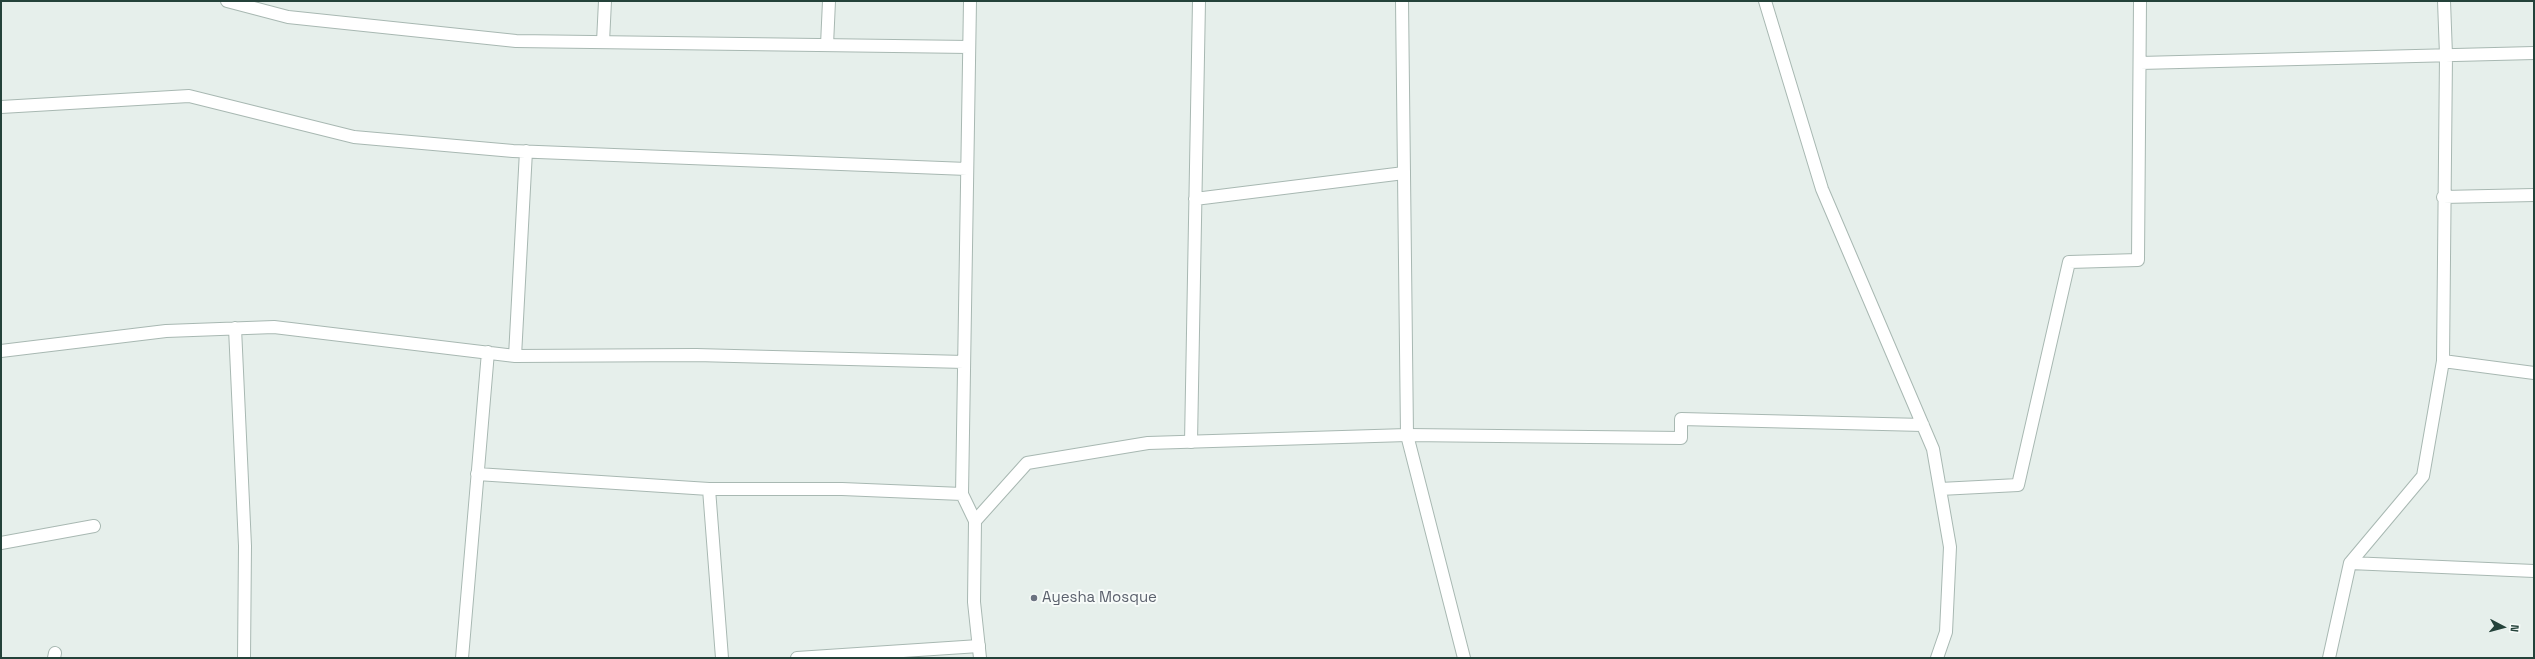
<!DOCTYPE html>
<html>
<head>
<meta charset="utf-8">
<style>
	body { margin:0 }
	#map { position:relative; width:2535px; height:659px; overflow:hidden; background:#e6efeb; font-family:"Space Grotesk",sans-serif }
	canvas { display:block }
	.frame { position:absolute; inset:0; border:2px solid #24423a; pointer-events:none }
	.north { position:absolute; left:2483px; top:607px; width:40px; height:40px; -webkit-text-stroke:3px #f7fbf9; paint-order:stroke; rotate:96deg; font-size:11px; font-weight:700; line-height:16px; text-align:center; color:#24423a }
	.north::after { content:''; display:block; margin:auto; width:14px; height:18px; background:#24423a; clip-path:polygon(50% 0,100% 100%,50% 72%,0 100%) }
</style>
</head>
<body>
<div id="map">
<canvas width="2535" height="659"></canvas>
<div class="frame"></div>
<div class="north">N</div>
</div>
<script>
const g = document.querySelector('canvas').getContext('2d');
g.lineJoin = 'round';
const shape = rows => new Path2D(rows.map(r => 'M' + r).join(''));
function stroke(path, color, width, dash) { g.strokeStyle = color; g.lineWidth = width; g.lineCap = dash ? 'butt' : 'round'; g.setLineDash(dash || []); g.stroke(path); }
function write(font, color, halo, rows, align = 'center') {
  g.font = font + ' "Space Grotesk",sans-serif'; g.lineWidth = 4; g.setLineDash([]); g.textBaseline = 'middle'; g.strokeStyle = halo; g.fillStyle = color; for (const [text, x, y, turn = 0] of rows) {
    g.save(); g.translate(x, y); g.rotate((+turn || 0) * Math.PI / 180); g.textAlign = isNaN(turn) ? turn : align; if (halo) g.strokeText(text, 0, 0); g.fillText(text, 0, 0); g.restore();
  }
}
const minor = shape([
	[227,1,288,17,516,41,969,47],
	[970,1,962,494,975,521],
	[1765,1,1822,189,1933,449,1950,547,1946,632,1937,658],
	[2444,1,2446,55,2443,361,2423,476,2350,563,2534,571],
	[603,42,605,1],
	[827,45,829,1],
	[2140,63,2534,53],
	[1,107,189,96,354,137,513,151,967,169],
	[2443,197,2534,195],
	[1195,199,1404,173],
	[235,328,245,546,244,658],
	[1,351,166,331,274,327,515,356,696,355,964,362],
	[515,356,526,151],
	[2443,361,2534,373],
	[1191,442,1199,1],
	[477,474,709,489,842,489,962,494],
	[709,489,722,658],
	[1940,489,2018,485,2069,262,2138,260,2140,1],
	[1,543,94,526],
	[54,658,55,653],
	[462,658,488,352],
	[797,658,979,646],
	[1464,658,1407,435,1681,438,1681,419,1923,425],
	[2329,658,2350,563]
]);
const tertiary = shape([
	[980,658,974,602,975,521,1027,463,1148,443,1407,435,1402,1]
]);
stroke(minor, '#a8b8b2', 14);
stroke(tertiary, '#a8b8b2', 14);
stroke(minor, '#fff', 12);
stroke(tertiary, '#fff', 12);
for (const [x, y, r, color] of [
	[1034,598,4,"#6b7280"]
]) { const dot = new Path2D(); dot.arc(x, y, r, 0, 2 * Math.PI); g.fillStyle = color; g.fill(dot); stroke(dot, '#f7fbf9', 1.5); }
write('15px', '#5b616d', '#f7fbf9', [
	["Ayesha Mosque",1042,598]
], 'left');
</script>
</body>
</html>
